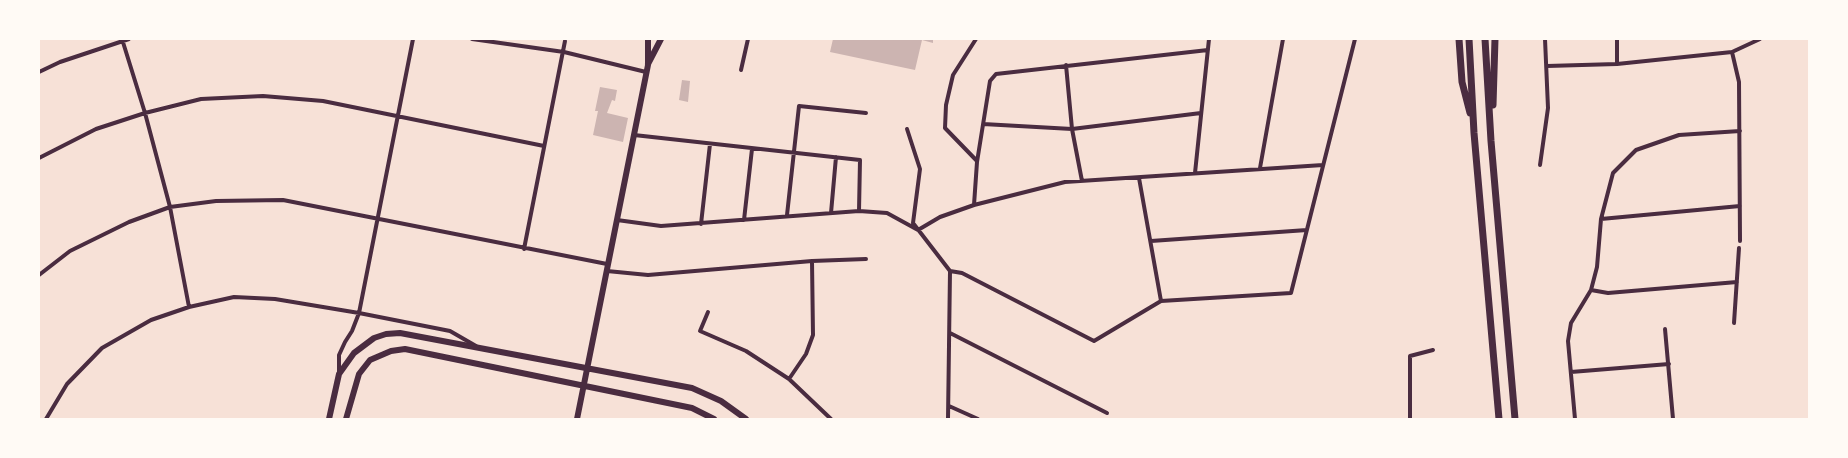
<!DOCTYPE html>
<html>
<head>
<meta charset="utf-8">
<style>
	body { margin:0 }
	#map { position:relative; width:1848px; height:458px; overflow:hidden; background:#f7e1d7; font-family:"Libre Baskerville",serif }
	canvas { display:block }
	.frame { position:absolute; inset:0; border:40px solid #fffaf5; pointer-events:none }
</style>
</head>
<body>
<div id="map">
<canvas width="1848" height="458"></canvas>
<div class="frame"></div>
</div>
<script>
const g = document.querySelector('canvas').getContext('2d');
g.lineJoin = 'round';
function paint(path, color) { g.fillStyle = color; g.fill(path, 'evenodd'); }
const shape = rows => new Path2D(rows.map(r => 'M' + r).join(''));
function stroke(path, color, width, dash) { g.strokeStyle = color; g.lineWidth = width; g.lineCap = dash ? 'butt' : 'round'; g.setLineDash(dash || []); g.stroke(path); }
paint(shape([
	[833,39,933,39,933,43,922,40,915,70,830,52],
	[682,80,690,81,688,102,679,100],
	[600,87,617,90,615,101,612,100,607,113,628,118,623,142,593,135,598,111,595,111]
]), '#ccb4b1');
stroke(shape([
	[122,39,145,113,170,207,189,307],
	[472,39,564,52,646,72],
	[976,39,953,75,946,105,945,128,977,161],
	[1617,39,1617,64],
	[1732,52,1739,82,1740,241],
	[1066,65,1072,129,1082,181],
	[1547,66,1617,64,1732,52,1760,39],
	[741,70,748,39],
	[39,72,60,62,129,39],
	[983,124,1072,129,1201,113],
	[907,129,920,169,913,223,950,271,948,419],
	[634,135,860,160,859,211],
	[39,158,96,129,145,113,201,99,263,96,323,101,544,146],
	[1540,165,1548,108,1545,39],
	[1260,168,1283,39],
	[1195,173,1209,39],
	[1139,178,1161,301],
	[974,205,977,162,990,81,996,74,1208,50],
	[831,213,836,157],
	[787,215,799,106,866,113],
	[1601,219,1740,206],
	[617,220,661,226,859,211,887,213,918,230],
	[744,220,752,149],
	[701,224,710,144],
	[918,230,940,217,974,205,1065,182,1323,165],
	[1151,241,1307,230],
	[524,249,565,41],
	[607,271,648,275,812,261,866,259],
	[950,271,962,273,1094,341,1161,301,1291,293,1355,39],
	[39,275,70,251,129,222,170,207,216,201,283,200,607,264],
	[1591,290,1608,293,1737,282],
	[708,312,700,331,746,351,789,379,831,419],
	[1734,323,1739,248],
	[1665,329,1673,419],
	[950,333,1107,413],
	[1571,372,1669,364],
	[339,373,339,355,345,342,352,331,359,313,413,39],
	[789,379,806,354,813,335,812,261],
	[949,406,978,419],
	[46,419,67,384,102,348,151,320,189,307,234,297,275,299,359,313,450,331,476,346],
	[1410,419,1410,356,1433,350],
	[1575,419,1568,341,1571,323,1591,290,1597,267,1601,219,1613,173,1636,150,1679,135,1740,131]
]), '#4a2c40', 4);
stroke(shape([
	[648,64,661,39],
	[329,419,339,374,354,353,374,338,386,334,400,333,692,388,721,401,746,419],
	[346,419,359,374,370,360,391,351,405,349,692,408,714,419],
	[577,419,648,65,648,39]
]), '#4a2c40', 6);
stroke(shape([
	[1459,39,1462,82,1470,113],
	[1469,39,1474,133,1499,419],
	[1485,39,1491,141,1515,419],
	[1493,105,1495,39]
]), '#4a2c40', 7);
</script>
</body>
</html>
